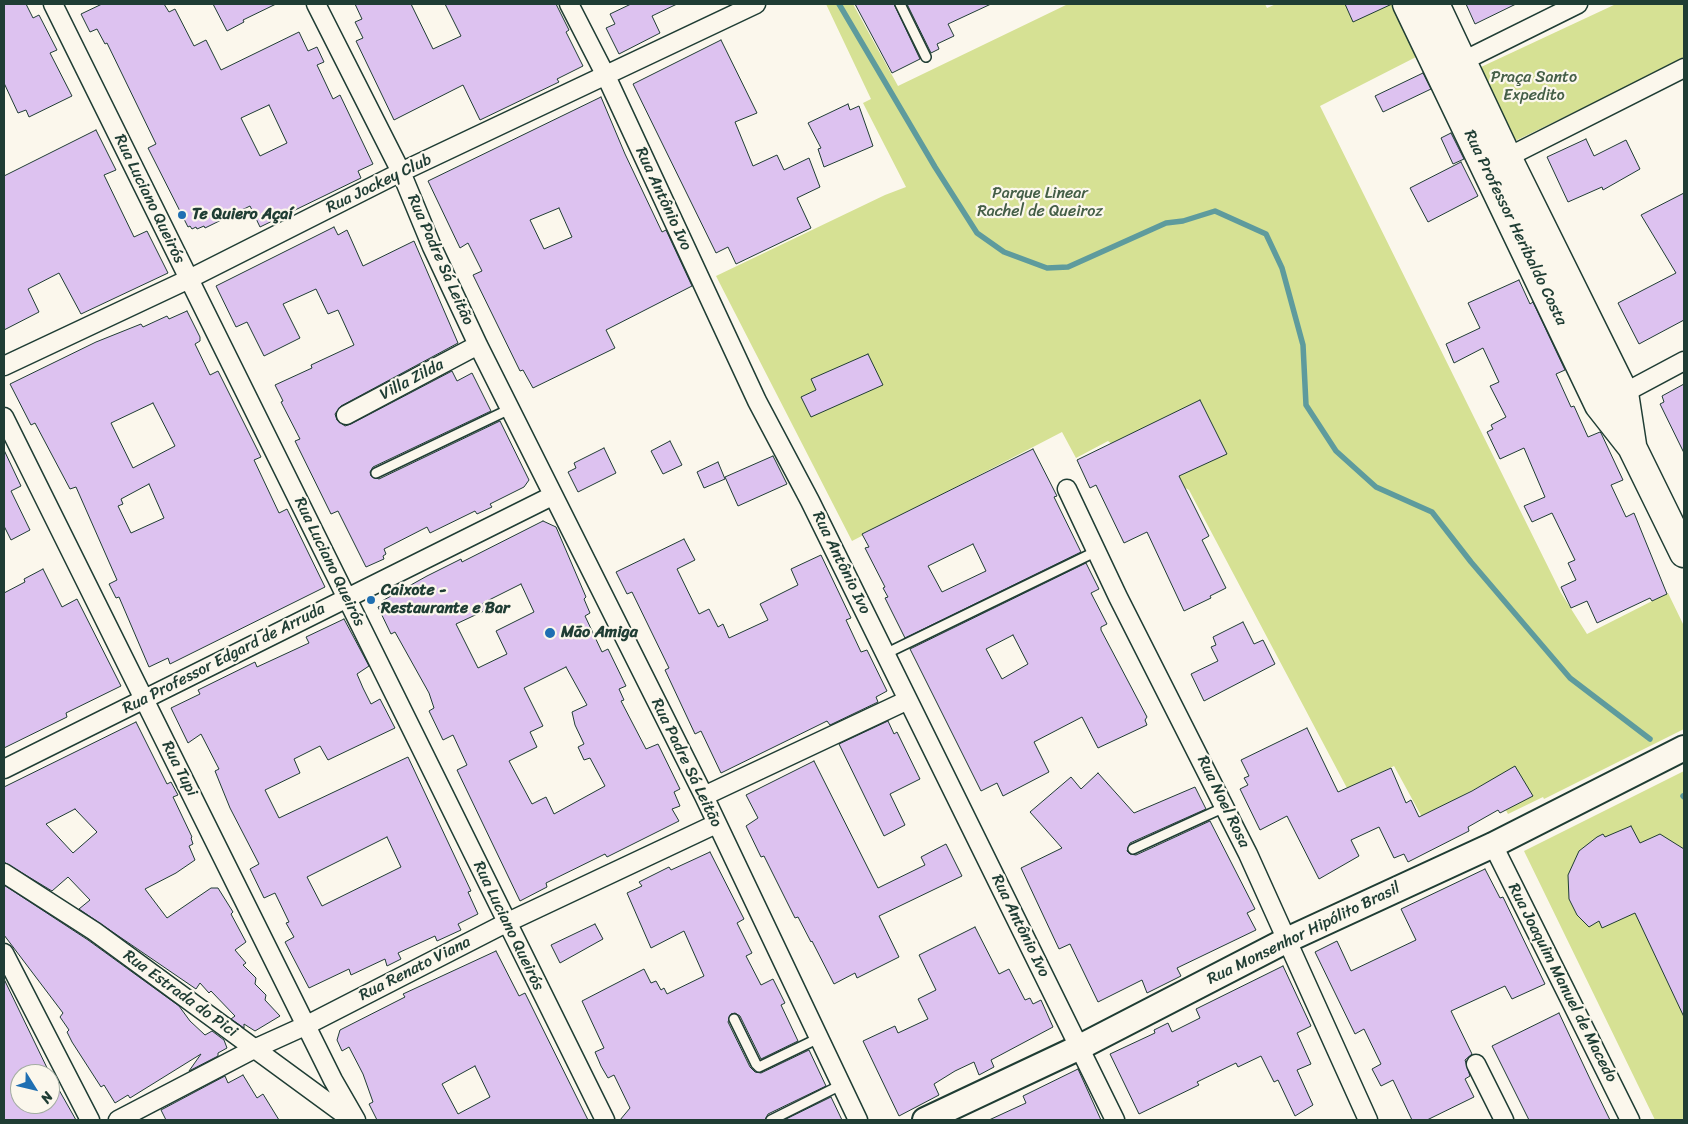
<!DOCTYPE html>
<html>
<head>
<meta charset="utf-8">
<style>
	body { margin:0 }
	#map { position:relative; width:1688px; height:1124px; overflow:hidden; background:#fbf7ec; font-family:Sriracha,sans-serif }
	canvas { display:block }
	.frame { position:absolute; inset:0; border:5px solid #1f3d34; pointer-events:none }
	.north { position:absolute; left:10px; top:1064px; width:50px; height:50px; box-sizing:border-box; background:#fbf7ec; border:1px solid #a3ada2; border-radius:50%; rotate:126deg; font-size:14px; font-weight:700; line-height:20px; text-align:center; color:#1f3d34 }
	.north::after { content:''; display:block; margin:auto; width:18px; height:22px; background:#1f6fb2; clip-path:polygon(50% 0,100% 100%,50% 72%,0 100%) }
</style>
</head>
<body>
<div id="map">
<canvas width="1688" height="1124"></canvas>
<div class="frame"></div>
<div class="north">N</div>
</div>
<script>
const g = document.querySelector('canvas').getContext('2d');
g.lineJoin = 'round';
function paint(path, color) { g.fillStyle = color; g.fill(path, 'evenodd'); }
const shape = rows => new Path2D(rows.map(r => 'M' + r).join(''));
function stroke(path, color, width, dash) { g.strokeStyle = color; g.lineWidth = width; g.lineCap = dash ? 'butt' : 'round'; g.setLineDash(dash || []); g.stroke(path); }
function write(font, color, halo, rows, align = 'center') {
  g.font = font + ' Sriracha,sans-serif'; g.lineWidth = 4.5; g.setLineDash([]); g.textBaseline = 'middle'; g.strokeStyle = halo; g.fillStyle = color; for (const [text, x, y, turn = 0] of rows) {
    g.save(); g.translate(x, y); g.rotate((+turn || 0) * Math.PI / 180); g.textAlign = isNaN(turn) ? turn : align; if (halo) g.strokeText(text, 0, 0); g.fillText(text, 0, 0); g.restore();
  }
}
paint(shape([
	[826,4,853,4,898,86,1068,4,1265,4,1267,8,1276,4,1393,4,1418,56,1320,106,1561,593,1587,634,1668,593,1684,626,1684,729,1544,799,1543,797,1508,814,1490,781,1422,817,1394,766,1348,790,1189,490,1118,449,1108,441,1076,458,1062,432,852,541,716,276,885,195,906,187,863,103,871,99],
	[1616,4,1684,4,1684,59,1515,141,1504,136,1478,79,1481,67],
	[1684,771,1684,1120,1655,1120,1524,851]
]), '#d6e194');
stroke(shape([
	[839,4,935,167,977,233,1004,252,1047,268,1068,267,1166,223,1183,221,1215,211,1266,234,1282,268,1303,345,1306,405,1336,451,1376,487,1432,512,1471,562,1570,678,1650,739],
	[1683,796,1684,797]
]), '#5e9b9d', 5.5);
const building = shape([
	[4,4,26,4,33,18,39,15,57,50,50,53,72,96,29,117,26,110,18,113,4,83,4,4],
	[102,4,164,4,169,12,175,9,194,46,206,40,221,70,299,32,308,51,317,47,324,62,317,65,333,99,340,95,373,164,358,171,361,178,260,227,250,206,205,228,204,226,197,229,196,227,192,229,190,226,188,227,148,148,156,144,107,43,105,44,97,29,90,32,81,14,102,4],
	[269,105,287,143,260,156,241,118,269,105],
	[213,4,276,4,243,20,244,22,227,31,213,4],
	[355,4,411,4,433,49,461,36,445,4,556,4,569,30,566,32,583,66,557,79,559,82,480,120,463,85,394,120,356,41,363,38,355,22,362,19,355,4],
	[631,4,677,4,652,16,660,33,619,54,606,28,615,24,610,14,631,4],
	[855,4,894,4,920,59,892,73,855,4],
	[907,4,991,4,948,24,954,36,937,44,939,49,931,53,907,4],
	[1345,4,1392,4,1353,22,1345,4],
	[1466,4,1516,4,1475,24,1466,4],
	[721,40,757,113,735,122,753,166,777,155,784,170,809,158,820,187,797,198,811,228,736,264,728,247,716,253,633,84,721,40],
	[1423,73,1431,89,1383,112,1375,96,1423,73],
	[601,97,625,154,662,232,666,230,692,286,606,330,615,348,533,388,523,370,520,371,473,275,482,271,468,243,460,248,428,181,601,97],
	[559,208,572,237,544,249,530,220,559,208],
	[848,104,850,110,859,106,873,146,824,167,818,149,821,148,808,123,848,104],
	[96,130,116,170,104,175,134,237,147,231,168,273,81,314,59,273,28,289,39,312,4,330,4,176,96,130],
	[1451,133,1464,159,1453,164,1441,138,1451,133],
	[1586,139,1594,156,1626,140,1640,169,1603,190,1602,187,1568,202,1547,157,1586,139],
	[1461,162,1478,196,1428,222,1410,188,1461,162],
	[1684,193,1684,320,1639,344,1618,303,1676,273,1641,215,1684,193],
	[334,227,338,235,347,230,363,266,414,241,458,343,341,406,335,414,337,420,345,426,351,424,452,371,457,381,472,373,491,411,373,467,370,472,371,476,379,479,500,421,529,480,524,487,490,504,492,507,477,514,475,511,430,533,427,527,384,549,386,554,383,556,384,559,366,567,338,511,331,514,295,441,300,439,281,402,283,401,275,385,312,368,311,365,354,345,338,310,328,314,316,289,283,304,300,338,264,356,247,322,236,327,216,286,334,227],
	[1519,280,1530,304,1533,302,1565,370,1556,374,1571,407,1574,406,1588,437,1600,432,1601,433,1623,480,1611,485,1626,517,1634,513,1667,594,1652,601,1650,598,1597,623,1587,601,1571,608,1561,587,1576,580,1568,563,1575,560,1552,513,1532,522,1524,506,1545,497,1524,448,1500,459,1487,432,1493,429,1491,425,1506,417,1490,386,1499,382,1483,348,1454,363,1446,344,1480,328,1468,303,1519,280],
	[187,311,200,337,200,341,195,344,210,375,218,371,261,457,254,460,279,513,287,509,325,587,170,664,168,658,149,667,119,597,116,598,109,584,117,580,76,487,70,489,35,423,31,425,10,384,96,342,141,324,143,327,167,316,169,319,187,311],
	[153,403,175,446,133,468,111,423,153,403],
	[149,484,164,518,131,533,118,506,123,504,121,499,149,484],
	[868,354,883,385,811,417,801,397,816,390,811,379,868,354],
	[1684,384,1684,453,1660,404,1664,402,1662,396,1684,384],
	[1200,400,1227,454,1179,476,1209,536,1202,540,1226,588,1210,596,1211,598,1184,611,1147,532,1124,543,1096,485,1090,488,1077,460,1200,400],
	[670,441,682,465,663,474,651,451,670,441],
	[604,448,616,473,578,492,568,472,576,468,574,463,604,448],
	[1033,449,1057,496,1054,497,1081,552,905,638,885,598,888,597,883,588,885,587,865,548,869,547,862,534,1033,449],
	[973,544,986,571,942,592,928,566,973,544],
	[4,450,21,486,11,491,30,530,11,540,4,526,4,450],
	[773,456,787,484,738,506,725,477,773,456],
	[718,462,725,479,704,488,697,472,718,462],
	[543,521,556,527,586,597,584,599,590,613,585,616,602,652,608,649,626,686,619,689,624,700,621,701,646,749,658,744,680,789,674,792,680,806,672,809,679,821,607,857,605,854,546,883,547,887,520,901,457,770,467,765,453,735,443,740,429,711,434,708,429,693,395,632,391,634,378,607,384,604,382,601,427,576,461,559,462,562,543,521],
	[521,584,534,612,496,631,507,654,478,668,456,624,486,610,483,603,521,584],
	[566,667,587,705,572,712,575,725,584,744,578,747,584,760,590,758,605,786,554,814,546,797,532,804,509,761,537,747,530,732,543,726,524,688,566,667],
	[684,539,695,560,677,569,699,614,709,609,718,627,723,624,729,638,768,620,760,604,798,585,791,569,821,555,851,618,846,620,861,652,867,650,887,691,876,697,878,702,830,725,827,721,721,773,701,731,695,734,665,670,669,668,632,592,627,594,616,572,684,539],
	[1086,563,1099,589,1091,593,1107,624,1101,627,1101,630,1147,717,1145,720,1147,725,1098,748,1082,717,1034,742,1049,772,1003,796,997,783,981,791,910,649,1086,563],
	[1013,635,1028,664,1002,679,986,649,1013,635],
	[43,569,62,607,77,599,121,686,66,713,67,717,4,748,4,593,25,582,24,579,43,569],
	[344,619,369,666,357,674,363,688,371,704,380,699,395,728,328,760,320,746,294,759,300,773,265,790,279,818,408,757,471,891,468,892,478,914,458,924,461,930,437,941,435,936,398,953,401,959,387,966,385,959,351,975,349,969,309,988,285,942,294,937,286,923,289,922,275,893,264,898,250,869,259,864,230,808,215,771,219,769,201,734,188,743,171,708,200,694,198,690,255,662,257,667,309,643,306,637,344,619],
	[387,837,401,867,322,906,307,877,387,837],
	[1243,622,1254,644,1263,640,1275,664,1204,701,1191,674,1218,661,1211,647,1216,645,1213,637,1243,622],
	[888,721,894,734,897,732,920,779,890,794,905,825,884,836,839,744,888,721],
	[136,722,167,784,171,782,178,795,173,797,192,837,191,838,193,844,189,846,195,860,176,873,145,889,167,918,211,888,218,888,233,912,231,914,246,942,235,950,246,963,243,965,256,978,255,984,266,995,265,1000,280,1016,255,1031,244,1024,244,1028,231,1019,235,1016,211,991,209,993,200,983,196,989,79,909,90,900,68,877,52,891,4,862,4,787,136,722],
	[75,809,97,832,73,853,46,824,75,809],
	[1307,728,1338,792,1391,768,1406,803,1411,800,1419,817,1472,791,1515,766,1533,796,1500,813,1498,810,1468,827,1469,831,1408,862,1404,854,1394,858,1379,827,1351,840,1359,856,1319,879,1287,816,1260,830,1240,789,1248,785,1244,778,1249,776,1241,760,1307,728],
	[814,761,878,888,925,865,921,857,946,844,962,876,879,916,899,957,857,978,855,973,834,984,812,941,811,942,798,917,795,918,764,856,761,857,746,826,758,818,746,795,814,761],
	[1098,773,1134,813,1195,787,1206,809,1130,843,1127,851,1130,854,1136,855,1210,821,1255,909,1247,913,1256,930,1177,968,1181,976,1147,993,1142,980,1098,1002,1070,944,1059,949,1021,868,1062,848,1030,812,1071,777,1081,789,1098,773],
	[1631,826,1640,843,1660,834,1684,849,1684,1017,1635,913,1602,928,1599,921,1589,927,1577,915,1569,899,1568,875,1579,851,1597,837,1603,834,1605,837,1631,826],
	[710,852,744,919,737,923,752,953,746,956,761,985,773,979,785,1003,781,1005,798,1041,761,1059,740,1016,735,1013,731,1014,728,1022,750,1067,755,1072,761,1073,809,1050,826,1086,768,1114,765,1120,620,1120,630,1108,614,1075,608,1078,601,1066,595,1052,604,1048,582,1001,644,969,651,983,656,981,661,990,664,988,667,994,704,976,684,931,651,948,627,893,642,886,639,882,669,867,671,870,710,852],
	[1485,869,1500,898,1503,897,1545,984,1512,999,1505,986,1451,1011,1472,1054,1465,1060,1470,1076,1465,1079,1474,1097,1427,1120,1412,1120,1393,1080,1381,1086,1372,1069,1381,1064,1364,1029,1355,1034,1315,952,1337,941,1351,971,1416,940,1401,909,1485,869],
	[4,885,88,940,179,1006,190,1021,205,1035,212,1031,224,1040,227,1048,218,1053,218,1056,189,1071,201,1054,130,1098,128,1095,115,1103,104,1085,101,1087,72,1042,67,1032,69,1030,60,1017,63,1013,4,935,4,885],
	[595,924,603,939,560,963,551,945,595,924],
	[975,927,999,974,1009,969,1025,1000,1030,998,1033,1004,1041,1000,1053,1027,991,1060,994,1067,979,1075,974,1062,955,1071,934,1084,939,1095,899,1116,863,1041,895,1026,898,1033,928,1019,918,999,936,990,919,955,975,927],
	[496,951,519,996,525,993,588,1120,377,1120,369,1104,373,1102,363,1074,349,1047,342,1051,337,1040,340,1030,405,997,403,994,496,951],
	[475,1066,490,1097,458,1114,442,1084,475,1066],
	[1283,966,1311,1026,1297,1033,1311,1064,1297,1070,1313,1105,1295,1116,1278,1080,1274,1082,1261,1056,1238,1067,1236,1063,1197,1082,1199,1085,1139,1114,1110,1054,1155,1033,1154,1030,1168,1023,1172,1032,1200,1018,1196,1009,1283,966],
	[4,979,50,1074,20,1074,20,1104,50,1104,50,1074,76,1120,4,1120,4,979],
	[1559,1013,1591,1081,1610,1120,1529,1120,1492,1046,1559,1013],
	[1078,1069,1101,1120,989,1120,1026,1103,1023,1096,1078,1069],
	[243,1075,257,1098,263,1094,279,1120,166,1120,161,1110,225,1076,228,1083,243,1075],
	[831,1097,842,1120,784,1120,831,1097]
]);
paint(building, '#ddc2f0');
stroke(building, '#1f3d34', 1);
const lane = shape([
	[900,4,926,57],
	[376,473,510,409],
	[885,654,1097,551],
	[1133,849,1225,807],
	[734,1019,756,1064,759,1067,819,1038],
	[771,1120,841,1085]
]);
const street = shape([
	[53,4,605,1120],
	[316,4,401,172,432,247,478,345,704,796,858,1120],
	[569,4,606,76,757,401,810,501,1115,1120],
	[1453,66,1578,4],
	[1500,161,1684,68],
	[4,366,189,279,401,172,756,4],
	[1624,393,1684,361],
	[346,415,478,345],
	[4,417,333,1080,356,1120],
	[1067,489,1118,597,1248,854,1368,1120],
	[4,769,552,496],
	[704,796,908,700],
	[1493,845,1630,1120],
	[4,873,94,931,352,1120],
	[4,953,90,1120],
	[1476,1064,1504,1120],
	[118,1120,254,1049,307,1025,506,923,716,824]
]);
const secondary = shape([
	[925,1120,1080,1047,1287,940,1493,845,1684,748]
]);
const primary = shape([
	[1407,4,1599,405,1632,447,1684,553],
	[1435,4,1507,157,1624,393,1632,445]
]);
stroke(lane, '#1f3d34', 12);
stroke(street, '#1f3d34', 21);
stroke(secondary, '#1f3d34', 28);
stroke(primary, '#1f3d34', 31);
stroke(lane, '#fbf7ec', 9);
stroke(street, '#fbf7ec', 18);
stroke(secondary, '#fbf7ec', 24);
stroke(primary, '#fbf7ec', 28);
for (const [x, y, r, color] of [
	[182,215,5,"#1f6fb2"],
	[371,600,5,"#1f6fb2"],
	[550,633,6,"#1f6fb2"]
]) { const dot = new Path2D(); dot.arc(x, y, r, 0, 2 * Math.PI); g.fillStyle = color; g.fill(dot); stroke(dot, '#fbf7ec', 2); }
write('16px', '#445e47', '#fbf7ec', [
	["Praça Santo",1534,78],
	["Expedito",1534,96],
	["Parque Linear",1040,194],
	["Rachel de Queiroz",1040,212]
]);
write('16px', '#1f3d34', '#fbf7ec', [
	["Rua Jockey Club",379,184,-26],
	["Rua Luciano Queirós",149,199,64],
	["Rua Antônio Ivo",663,199,65],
	["Rua Professor Heribaldo Costa",1515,228,64],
	["Rua Padre Sá Leitão",440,260,66],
	["Villa Zilda",412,380,-28],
	["Rua Luciano Queirós",329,562,64],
	["Rua Antônio Ivo",841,563,64],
	["Rua Professor Edgard de Arruda",224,659,-27],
	["Rua Padre Sá Leitão",686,763,64],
	["Rua Tupi",179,769,63],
	["Rua Noel Rosa",1223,802,64],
	["Rua Luciano Queirós",508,926,64],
	["Rua Antônio Ivo",1020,926,64],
	["Rua Monsenhor Hipólito Brasil",1304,934,-26],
	["Rua Renato Viana",415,969,-27],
	["Rua Joaquim Manuel de Macedo",1562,983,63],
	["Rua Estrada do Pici",180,994,36]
]);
write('bold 16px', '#1f3d34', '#fbf7ec', [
	["Te Quiero Açaí",192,215],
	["Caixote -",381,591],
	["Restaurante e Bar",381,609],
	["Mão Amiga",561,633]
], 'left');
</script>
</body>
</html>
